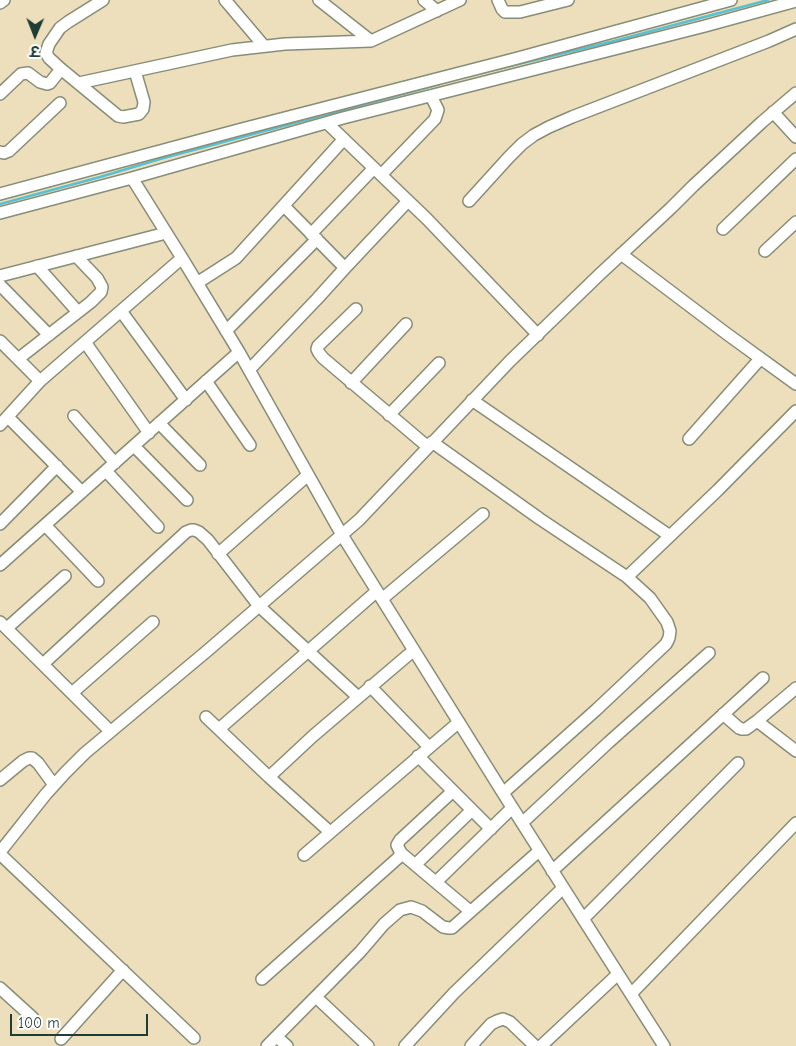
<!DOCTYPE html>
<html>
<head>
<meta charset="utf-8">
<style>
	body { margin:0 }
	#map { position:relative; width:796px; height:1046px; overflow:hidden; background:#eddebc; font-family:"Comic Neue","Playpen Sans Deva",sans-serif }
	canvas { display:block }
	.north { position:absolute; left:10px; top:10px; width:50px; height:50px; -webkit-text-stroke:4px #fff; paint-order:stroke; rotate:181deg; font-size:14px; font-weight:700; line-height:20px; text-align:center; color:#1f3d34 }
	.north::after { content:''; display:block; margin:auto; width:18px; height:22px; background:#1f3d34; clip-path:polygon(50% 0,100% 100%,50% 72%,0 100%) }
	.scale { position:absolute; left:10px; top:1014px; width:138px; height:22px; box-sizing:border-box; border:2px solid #1f3d34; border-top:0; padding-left:6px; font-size:15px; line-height:18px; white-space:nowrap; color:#1f3d34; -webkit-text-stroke:4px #fff; paint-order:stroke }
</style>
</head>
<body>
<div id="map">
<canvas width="796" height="1046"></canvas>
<div class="north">उ</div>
<div class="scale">100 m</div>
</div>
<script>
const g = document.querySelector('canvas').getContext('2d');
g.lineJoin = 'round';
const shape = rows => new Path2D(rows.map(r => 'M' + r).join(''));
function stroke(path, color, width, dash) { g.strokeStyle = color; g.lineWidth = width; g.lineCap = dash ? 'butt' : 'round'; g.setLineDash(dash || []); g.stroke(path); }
stroke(shape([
	[477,74,614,41,768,0],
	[0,204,100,177,160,159,440,84]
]), '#57c1d3', 2.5);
const minor = shape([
	[103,0,68,22,60,28,49,44,46,53,49,58,61,69,118,116,123,117,139,114,143,109,144,102,135,71],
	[225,0,264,46],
	[319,0,371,41],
	[424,0,437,11],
	[498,0,502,9,505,12,520,12,568,0],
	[0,3,4,0],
	[79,83,232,50,285,44,371,41,460,0],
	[0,94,21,74,28,73,40,82,47,84,50,83,61,69],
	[773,112,796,137],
	[327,123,427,219,538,335],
	[0,152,4,153,9,151,60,103],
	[381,175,435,119,438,110,431,96],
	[132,178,182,258,239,352,342,535,503,793,664,1046],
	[0,194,242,129,514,59,731,0],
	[469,201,509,157,522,144,534,135,549,127,572,117,769,41,796,29],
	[284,206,345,268],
	[0,213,132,178,343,118,705,26,796,1],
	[723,229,796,159],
	[311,234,374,168],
	[765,251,796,222],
	[621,254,727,334,796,384],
	[37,266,78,312],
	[0,276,166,233],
	[197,283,236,258,344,139],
	[0,285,49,335],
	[356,309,318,346,317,349,319,353,323,358,428,447],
	[121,311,186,400],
	[226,331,317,239],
	[0,341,40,381],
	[85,342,149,433],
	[18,359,91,302,101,292,102,287,97,278,76,256],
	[249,370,317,299,345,268,408,201],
	[206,381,250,445],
	[351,383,406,324],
	[472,400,670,536],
	[389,415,439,363],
	[74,416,115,463],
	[8,417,82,492],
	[159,423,200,465],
	[0,425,40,381,182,258],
	[689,439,760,359],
	[432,442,540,519,627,577,650,598,667,622,670,631,669,638,666,644,596,710,503,793],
	[134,446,187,500],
	[106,471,158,527],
	[0,524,57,466],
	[45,525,98,581],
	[218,554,308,475],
	[0,565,239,352],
	[627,577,718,490,796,411],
	[382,599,483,514],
	[0,622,110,731],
	[7,628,65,576],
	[43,664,186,532,191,530,194,530,199,532,208,540,259,606,358,697],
	[370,686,429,747],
	[72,693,153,622],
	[723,714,739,728,742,729,746,729,757,721,796,688],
	[206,717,269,777,330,832],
	[757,721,796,751],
	[219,729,377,591],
	[418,756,491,829],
	[269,777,313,736,414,650],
	[0,780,23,761,29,758,32,758,38,763,54,785],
	[522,823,609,742,709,653],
	[0,852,46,794,65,773,85,753,207,651,359,520,510,361,600,274,671,208,693,186,762,122,796,93],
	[401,853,470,911],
	[0,854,194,1038],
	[304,855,459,722],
	[415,865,472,810],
	[552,871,763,678],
	[436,882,512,808],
	[583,919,738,763],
	[262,979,398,858,401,853,397,845,400,840,453,791],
	[0,988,33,1018],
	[631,994,796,823],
	[316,997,368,1046],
	[277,1037,287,1046],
	[61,1039,123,970],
	[267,1046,360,952,384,924,400,910,411,907,422,911,443,927,449,928,452,928,539,851],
	[405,1046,454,993,563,888],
	[471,1046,491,1024,497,1021,503,1019,510,1022,535,1046],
	[541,1046,618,974]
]);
stroke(minor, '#868e78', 14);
stroke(minor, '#fff', 11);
</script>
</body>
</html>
